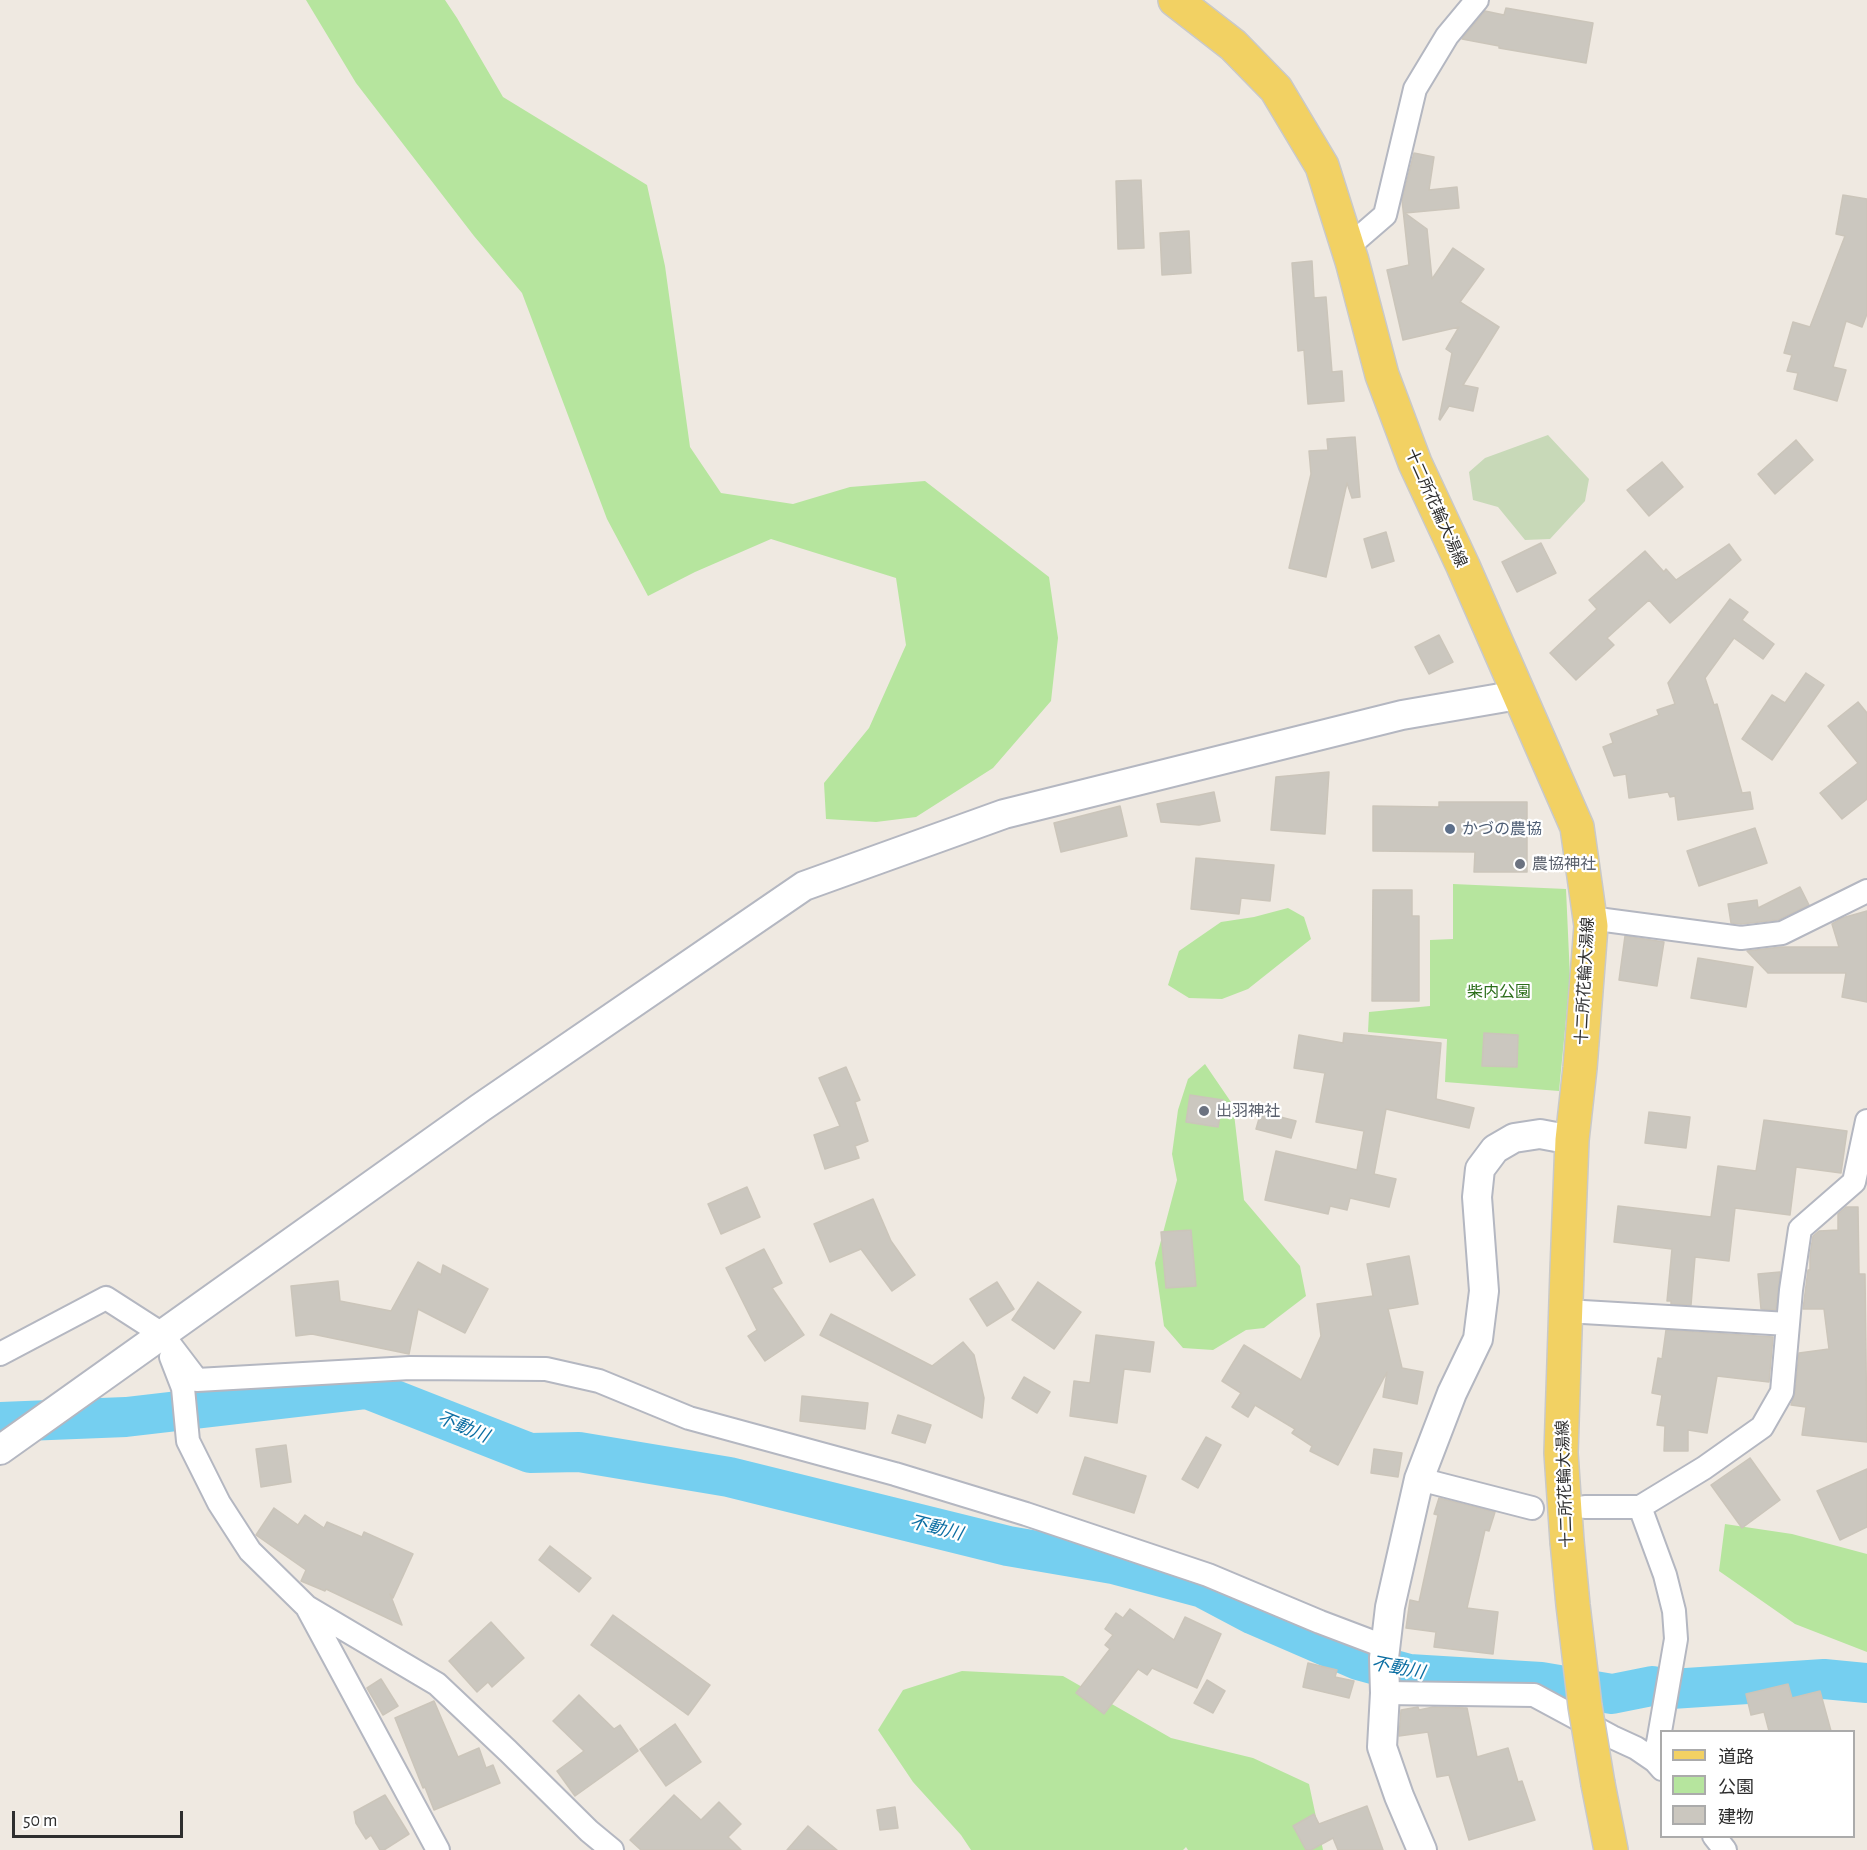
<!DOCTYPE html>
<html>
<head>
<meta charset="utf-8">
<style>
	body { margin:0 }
	#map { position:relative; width:1867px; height:1850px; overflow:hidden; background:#efe9e1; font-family:"Alegreya Sans","Noto Sans JP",sans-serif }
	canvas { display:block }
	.legend { position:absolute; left:1660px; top:1730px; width:195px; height:108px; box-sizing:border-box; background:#fff; border:2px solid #ababab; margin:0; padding:8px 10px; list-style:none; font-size:18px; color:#2e2e2e }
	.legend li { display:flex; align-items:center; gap:12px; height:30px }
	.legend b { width:30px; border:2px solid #ababab }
	.scale { position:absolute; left:12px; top:1811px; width:171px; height:27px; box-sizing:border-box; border:3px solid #2e2e2e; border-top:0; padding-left:8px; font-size:18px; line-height:21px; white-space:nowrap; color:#2e2e2e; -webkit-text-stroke:4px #fff; paint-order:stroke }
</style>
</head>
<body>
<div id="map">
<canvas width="1867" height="1850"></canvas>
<ul class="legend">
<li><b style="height:8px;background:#f2d163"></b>道路</li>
<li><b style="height:16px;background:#b6e59e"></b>公園</li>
<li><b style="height:16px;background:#cbc7bf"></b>建物</li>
</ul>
<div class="scale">50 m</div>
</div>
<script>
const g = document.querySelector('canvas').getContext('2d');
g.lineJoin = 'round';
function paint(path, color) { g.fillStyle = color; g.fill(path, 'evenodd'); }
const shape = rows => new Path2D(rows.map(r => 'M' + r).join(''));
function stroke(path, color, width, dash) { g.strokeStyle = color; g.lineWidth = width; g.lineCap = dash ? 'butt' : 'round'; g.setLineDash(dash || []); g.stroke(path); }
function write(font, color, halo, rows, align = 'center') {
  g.font = font + ' "Alegreya Sans","Noto Sans JP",sans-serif'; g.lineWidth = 4.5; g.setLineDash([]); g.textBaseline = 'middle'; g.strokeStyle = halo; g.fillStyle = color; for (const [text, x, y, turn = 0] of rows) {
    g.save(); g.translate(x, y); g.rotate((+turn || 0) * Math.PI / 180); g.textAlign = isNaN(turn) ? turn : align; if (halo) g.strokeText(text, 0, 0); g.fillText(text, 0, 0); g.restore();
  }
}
paint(shape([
	[306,0,445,0,457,18,503,97,647,185,665,266,690,447,721,493,793,504,850,487,925,481,1049,577,1058,638,1051,701,993,768,916,817,876,822,826,819,824,783,869,728,906,645,896,578,771,539,695,572,648,596,607,519,522,293,474,236,356,83],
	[1453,884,1566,889,1570,978,1559,1091,1445,1082,1447,1039,1368,1032,1369,1012,1430,1006,1430,940,1453,939],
	[1288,908,1304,917,1311,939,1248,989,1222,999,1189,998,1168,985,1179,951,1221,922,1254,917],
	[1205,1064,1233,1105,1244,1200,1300,1266,1306,1296,1264,1328,1246,1330,1213,1350,1183,1348,1164,1326,1155,1263,1177,1180,1172,1154,1178,1110,1188,1079],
	[1725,1524,1792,1534,1867,1554,1867,1652,1795,1624,1719,1571],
	[962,1671,1063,1676,1171,1738,1253,1758,1309,1784,1323,1850,1188,1850,1186,1847,1183,1850,971,1850,961,1835,913,1782,878,1730,903,1690]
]), '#b6e59e');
paint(shape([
	[1548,435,1589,479,1585,501,1550,539,1525,540,1498,507,1473,500,1469,472,1485,458]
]), '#c8d9b8');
stroke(shape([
	[0,1422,126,1417,367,1389,530,1453,579,1452,729,1477,1008,1546,1113,1564,1203,1588,1254,1615,1358,1660,1409,1674,1541,1682,1612,1694,1652,1686,1671,1689,1824,1679,1867,1683]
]), '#75cff0', 40);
const building = shape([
	[1506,8,1593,23,1586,63,1499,48,1499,46,1462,39,1485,11,1504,15,1506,8],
	[1414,153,1434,157,1429,190,1457,187,1459,208,1405,213,1427,229,1432,279,1453,248,1484,269,1460,302,1499,327,1463,385,1478,388,1473,411,1449,406,1440,420,1439,419,1452,353,1446,349,1459,327,1403,340,1387,270,1409,265,1402,200,1414,153],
	[1141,180,1144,248,1118,249,1116,181,1141,180],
	[1843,195,1867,199,1867,314,1862,327,1846,321,1833,367,1846,370,1837,401,1794,389,1798,373,1787,371,1792,355,1784,353,1793,322,1810,327,1845,236,1836,234,1843,195],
	[1189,231,1191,273,1162,275,1160,233,1189,231],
	[1312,261,1314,298,1326,297,1332,372,1342,371,1344,401,1308,404,1304,350,1298,351,1292,263,1312,261],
	[1355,437,1360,497,1352,498,1347,483,1326,577,1289,568,1311,474,1309,451,1328,450,1327,439,1355,437],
	[1796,440,1813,460,1775,494,1758,474,1796,440],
	[1662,462,1683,487,1649,516,1627,490,1662,462],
	[1386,532,1394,561,1372,568,1364,539,1386,532],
	[1541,543,1556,573,1517,592,1502,562,1541,543],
	[1729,544,1741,560,1670,623,1649,600,1607,638,1614,645,1576,680,1550,653,1597,609,1589,600,1645,551,1664,572,1666,569,1676,580,1729,544],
	[1730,599,1748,612,1742,620,1774,644,1763,659,1734,638,1705,678,1714,705,1717,704,1742,793,1750,792,1753,809,1678,820,1675,796,1670,797,1668,792,1629,798,1626,774,1614,776,1603,747,1613,743,1610,734,1659,715,1657,710,1675,704,1668,683,1730,599],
	[1439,635,1453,662,1429,674,1415,647,1439,635],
	[1806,673,1824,685,1772,760,1742,739,1772,695,1785,703,1806,673],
	[1858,702,1867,713,1867,799,1842,819,1820,793,1858,763,1828,726,1858,702],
	[1329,772,1325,834,1271,830,1276,777,1329,772],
	[1214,792,1220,821,1199,825,1161,822,1157,804,1214,792],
	[1439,802,1527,802,1527,872,1474,872,1475,852,1373,851,1373,806,1439,807,1439,802],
	[1120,806,1127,836,1061,852,1054,823,1120,806],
	[1755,828,1767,863,1699,886,1687,851,1755,828],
	[1196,858,1274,865,1270,901,1241,898,1239,914,1191,909,1196,858],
	[1800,887,1809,905,1778,920,1741,924,1731,923,1728,904,1757,900,1758,908,1800,887],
	[1373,890,1412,890,1412,916,1419,916,1419,1001,1372,1001,1373,890],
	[1867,911,1867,1002,1842,997,1846,973,1768,973,1747,951,1781,947,1839,947,1832,924,1842,918,1867,911],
	[1625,936,1664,942,1657,986,1619,980,1625,936],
	[1698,958,1753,967,1746,1007,1691,998,1698,958],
	[1344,1033,1441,1043,1436,1099,1474,1108,1469,1128,1386,1109,1374,1174,1396,1179,1389,1207,1350,1198,1347,1210,1330,1206,1328,1214,1265,1200,1276,1151,1357,1170,1364,1131,1316,1122,1325,1073,1294,1068,1299,1035,1343,1043,1344,1033],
	[1484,1033,1518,1035,1517,1067,1482,1066,1484,1033],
	[846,1067,860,1100,855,1102,868,1141,855,1146,859,1158,825,1169,814,1135,840,1126,819,1078,846,1067],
	[1190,1095,1223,1100,1218,1127,1186,1122,1190,1095],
	[1261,1112,1296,1121,1291,1138,1256,1129,1261,1112],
	[1649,1112,1690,1117,1686,1148,1645,1143,1649,1112],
	[1764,1120,1847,1131,1841,1173,1796,1167,1790,1215,1735,1208,1729,1261,1695,1257,1691,1305,1671,1304,1671,1301,1667,1301,1672,1249,1614,1242,1618,1206,1711,1217,1718,1166,1756,1171,1764,1120],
	[747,1187,760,1217,721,1234,708,1204,747,1187],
	[873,1199,891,1241,915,1275,892,1291,861,1249,830,1262,814,1224,873,1199],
	[1846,1207,1858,1207,1859,1274,1865,1274,1867,1442,1802,1435,1806,1407,1791,1405,1795,1393,1799,1353,1829,1349,1824,1309,1803,1309,1808,1270,1810,1270,1810,1255,1813,1236,1819,1231,1838,1230,1838,1214,1846,1207],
	[1191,1230,1196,1286,1166,1288,1161,1232,1191,1230],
	[764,1249,782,1283,772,1288,804,1335,765,1361,748,1336,757,1330,726,1268,764,1249],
	[1409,1256,1418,1304,1388,1309,1402,1368,1423,1372,1417,1404,1383,1397,1387,1372,1338,1465,1310,1451,1312,1446,1292,1433,1295,1429,1255,1405,1248,1417,1232,1407,1241,1393,1222,1381,1244,1345,1301,1380,1321,1336,1317,1304,1373,1296,1367,1264,1409,1256],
	[418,1262,441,1275,443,1265,488,1289,465,1333,418,1309,409,1354,312,1334,296,1336,291,1286,338,1281,340,1301,391,1311,418,1262],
	[1780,1272,1776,1310,1761,1309,1758,1274,1780,1272],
	[997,1282,1014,1309,987,1326,970,1299,997,1282],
	[1038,1282,1081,1312,1054,1349,1012,1320,1038,1282],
	[831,1314,932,1366,963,1342,974,1355,984,1398,982,1418,820,1335,831,1314],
	[1666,1330,1773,1337,1769,1382,1717,1376,1707,1433,1688,1430,1688,1451,1664,1451,1665,1426,1657,1425,1662,1395,1652,1393,1658,1358,1662,1359,1666,1330],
	[1096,1335,1154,1342,1150,1372,1124,1369,1117,1423,1070,1416,1074,1381,1090,1383,1096,1335],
	[1024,1377,1050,1392,1037,1413,1012,1398,1024,1377],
	[802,1396,868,1403,865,1429,800,1421,802,1396],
	[898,1415,931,1425,925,1443,892,1433,898,1415],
	[1206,1437,1221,1445,1198,1488,1182,1479,1206,1437],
	[286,1445,291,1482,261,1487,256,1449,286,1445],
	[1374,1449,1402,1453,1398,1477,1371,1473,1374,1449],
	[1085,1457,1146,1476,1134,1513,1073,1494,1085,1457],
	[1750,1458,1780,1500,1742,1528,1711,1485,1750,1458],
	[1867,1469,1867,1527,1840,1540,1817,1491,1867,1469],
	[1439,1498,1495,1512,1489,1531,1485,1530,1467,1608,1498,1612,1493,1654,1434,1647,1436,1632,1406,1628,1410,1600,1419,1602,1438,1515,1434,1514,1439,1498],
	[274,1508,298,1525,305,1515,324,1528,327,1522,362,1537,364,1532,413,1554,393,1598,390,1594,402,1625,326,1589,325,1591,301,1581,306,1570,256,1535,274,1508],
	[550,1546,591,1578,579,1592,539,1560,550,1546],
	[1130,1609,1174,1640,1185,1617,1221,1634,1197,1688,1152,1668,1147,1675,1138,1669,1104,1714,1076,1693,1110,1649,1105,1645,1113,1635,1105,1629,1116,1613,1123,1618,1130,1609],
	[613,1615,710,1685,688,1715,591,1645,613,1615],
	[491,1622,524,1658,492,1687,488,1682,477,1692,449,1661,491,1622],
	[1308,1663,1337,1670,1335,1677,1354,1681,1349,1698,1303,1687,1308,1663],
	[381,1679,398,1706,383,1715,367,1688,381,1679],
	[1207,1680,1225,1691,1213,1713,1194,1703,1207,1680],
	[1788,1684,1792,1698,1820,1691,1831,1731,1769,1731,1764,1712,1751,1715,1746,1694,1788,1684],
	[579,1695,614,1729,620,1725,638,1751,575,1796,557,1771,584,1751,553,1721,579,1695],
	[434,1701,458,1757,479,1748,486,1768,493,1765,500,1783,434,1810,425,1787,423,1788,395,1718,434,1701],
	[1418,1707,1419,1710,1433,1707,1467,1708,1477,1757,1508,1748,1518,1782,1522,1781,1535,1820,1469,1840,1449,1775,1437,1777,1428,1732,1399,1736,1401,1710,1418,1707],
	[675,1724,701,1762,666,1786,640,1749,675,1724],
	[385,1795,409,1834,384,1850,380,1850,371,1835,366,1839,356,1823,354,1812,385,1795],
	[674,1795,701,1820,719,1802,741,1824,728,1837,741,1850,641,1850,630,1840,674,1795],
	[1367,1806,1383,1850,1338,1850,1333,1838,1311,1850,1306,1850,1293,1826,1314,1814,1319,1824,1367,1806],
	[895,1807,898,1828,880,1830,877,1810,895,1807],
	[808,1826,837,1850,787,1850,808,1826]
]);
paint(building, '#cbc7bf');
stroke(building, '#cbc5ba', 1.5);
const minor = shape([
	[1348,247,1385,215,1415,89,1447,36,1477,0],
	[1590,918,1741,938,1782,933,1867,891],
	[1566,1311,1788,1324],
	[0,1354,106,1298,162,1334,197,1380,410,1368,546,1369,599,1381,689,1418,895,1474,1026,1514,1208,1575,1320,1622,1386,1647],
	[171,1357,183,1388,188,1441,219,1503,250,1551,307,1607,437,1684,508,1751,589,1831,612,1850],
	[1419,1479,1532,1508],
	[1585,1507,1640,1507,1704,1468,1762,1427,1782,1392,1791,1290,1800,1229,1854,1182,1867,1121],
	[1640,1507,1665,1575,1674,1611,1676,1639,1658,1743,1652,1758],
	[308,1609,438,1850],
	[1385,1693,1534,1695,1612,1737,1636,1748,1655,1761,1662,1769],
	[1714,1836,1725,1850]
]);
const tertiary = shape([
	[0,1450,480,1108,804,886,1004,814,1402,715,1518,695],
	[1422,1850,1399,1796,1382,1747,1385,1693,1384,1658,1390,1607,1419,1479,1452,1393,1478,1339,1484,1291,1477,1197,1480,1169,1495,1149,1514,1138,1540,1134,1572,1140]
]);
const primary = shape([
	[1175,0,1233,45,1276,89,1322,166,1352,261,1382,375,1415,463,1463,566,1577,827,1591,926,1580,1068,1572,1140,1567,1271,1561,1453,1567,1541],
	[1598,1784,1611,1850]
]);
stroke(minor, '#b4b7c1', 26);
stroke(tertiary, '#b4b7c1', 32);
stroke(primary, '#c9c9c9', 36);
stroke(minor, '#fff', 22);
stroke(tertiary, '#fff', 28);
stroke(primary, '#f2d163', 33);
const primaryBridge = shape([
	[1567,1541,1573,1605,1585,1706,1598,1784]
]);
stroke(primaryBridge, '#c9c9c9', 36, []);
stroke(primaryBridge, '#f2d163', 33);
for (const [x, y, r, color] of [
	[1450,829,6,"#5c6f8a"],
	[1520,864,6,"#6b7280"],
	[1204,1111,6,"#6b7280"]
]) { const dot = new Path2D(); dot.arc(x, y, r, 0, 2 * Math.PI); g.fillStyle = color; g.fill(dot); stroke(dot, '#fff', 2); }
write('16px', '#2e2e2e', '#fff', [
	["十二所花輪大湯線",1436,508,66],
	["十二所花輪大湯線",1585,981,-87],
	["十二所花輪大湯線",1565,1484,-92]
]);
write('16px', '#4e5e75', '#fff', [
	["かづの農協",1462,829]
], 'left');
write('16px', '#5b616d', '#fff', [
	["農協神社",1532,864],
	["出羽神社",1216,1111]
], 'left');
write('16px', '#2c6e1b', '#fff', [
	["柴内公園",1499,992]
]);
write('italic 18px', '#0d6fa3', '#fff', [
	["不動川",463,1427,22],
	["不動川",936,1528,14],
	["不動川",1398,1668,11]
]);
</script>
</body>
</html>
